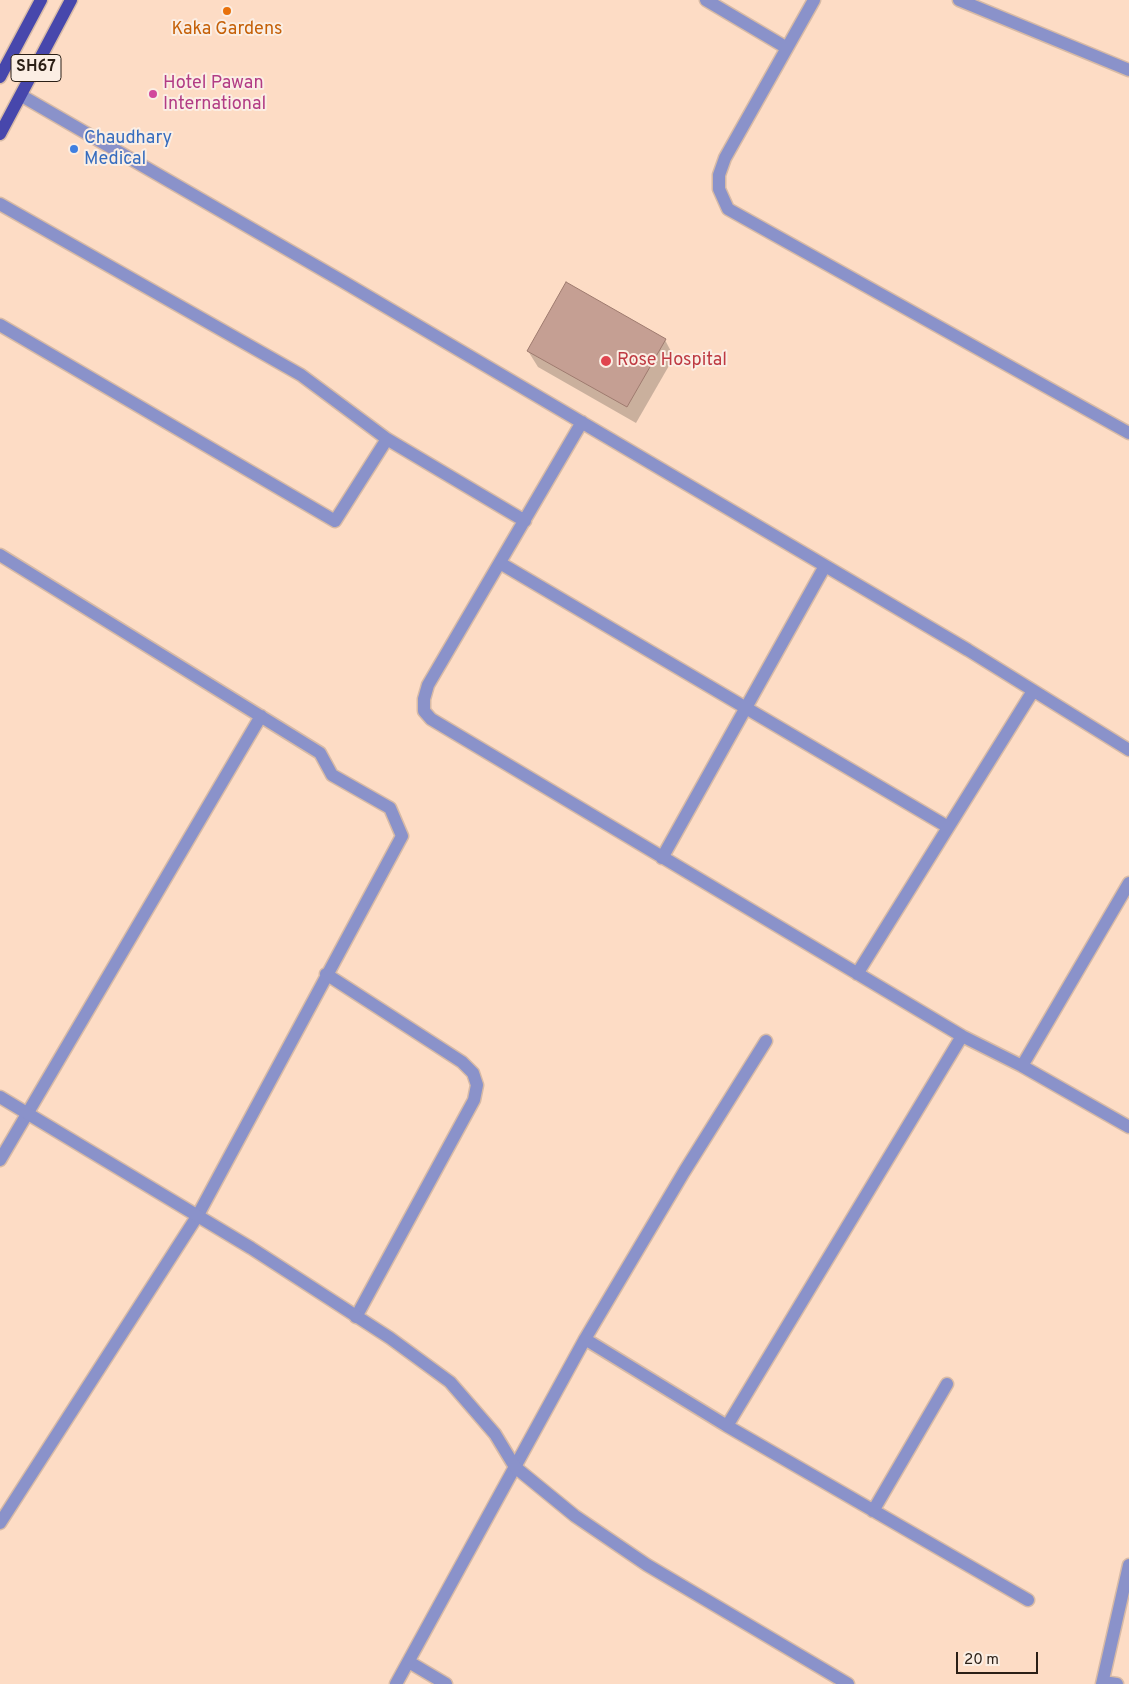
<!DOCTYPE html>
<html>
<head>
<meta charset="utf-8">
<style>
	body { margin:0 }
	#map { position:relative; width:1129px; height:1684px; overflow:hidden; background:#fddcc5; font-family:Overpass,sans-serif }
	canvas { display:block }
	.scale { position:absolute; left:956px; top:1652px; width:82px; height:22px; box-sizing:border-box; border:2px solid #2b1f16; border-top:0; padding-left:6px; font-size:15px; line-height:18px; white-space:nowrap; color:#2b1f16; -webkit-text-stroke:4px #fbeee4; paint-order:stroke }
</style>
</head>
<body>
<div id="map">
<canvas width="1129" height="1684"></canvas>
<div class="scale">20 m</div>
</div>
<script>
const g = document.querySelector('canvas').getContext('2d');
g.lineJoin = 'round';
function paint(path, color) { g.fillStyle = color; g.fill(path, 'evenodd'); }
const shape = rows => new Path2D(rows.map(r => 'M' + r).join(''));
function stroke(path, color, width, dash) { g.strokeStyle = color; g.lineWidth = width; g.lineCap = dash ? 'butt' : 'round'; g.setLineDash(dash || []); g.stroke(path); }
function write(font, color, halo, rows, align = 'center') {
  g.font = font + ' Overpass,sans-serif'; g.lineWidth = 4; g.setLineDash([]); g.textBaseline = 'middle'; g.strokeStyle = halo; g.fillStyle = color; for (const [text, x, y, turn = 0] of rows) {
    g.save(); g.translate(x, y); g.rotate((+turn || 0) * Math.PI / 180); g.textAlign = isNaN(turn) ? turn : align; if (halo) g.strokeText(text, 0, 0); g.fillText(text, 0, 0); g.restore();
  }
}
paint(shape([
	[665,340,674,357,636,423,538,367,528,351]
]), '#0003');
const building = shape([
	[566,282,666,339,627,407,527,351,566,282]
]);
paint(building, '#c59f93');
stroke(building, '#9e7a6e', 1);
const minor = shape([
	[706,0,787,48],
	[814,0,725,158,719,175,719,189,728,209,1129,433],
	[959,0,1129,70],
	[22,96,342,281,968,650,1129,750],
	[0,204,301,375,387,439,525,521],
	[0,325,335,521,387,439],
	[582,422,428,685,424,699,424,711,431,719,962,1036,1022,1066,1129,1127],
	[0,555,320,753,332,775,390,808,402,836,198,1215,0,1523],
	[500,563,948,827],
	[662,858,825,566],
	[326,974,462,1062,473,1073,477,1085,474,1100,356,1317],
	[857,974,1033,691],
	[1022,1066,1129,883],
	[0,1160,261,716],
	[585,1339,727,1426,1028,1600],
	[727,1426,962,1036],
	[873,1511,947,1384],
	[409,1662,446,1684],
	[1103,1682,1117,1684],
	[396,1684,585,1339,684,1172,766,1041],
	[1102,1684,1129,1565]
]);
const tertiary = shape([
	[0,1097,251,1248,390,1338,450,1382,495,1434,515,1467,575,1516,647,1565,848,1684]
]);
const primary = shape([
	[0,77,41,0],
	[0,134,71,0]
]);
stroke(minor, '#d7baa6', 15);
stroke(tertiary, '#d7baa6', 15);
stroke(primary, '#d7baa6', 15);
stroke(minor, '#8a92ca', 12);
stroke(tertiary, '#8a92ca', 12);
stroke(primary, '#4747ac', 12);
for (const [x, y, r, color] of [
	[227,11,5,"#e8710a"],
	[153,94,5,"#d1479c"],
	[74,149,5,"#3f7fe0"],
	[606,361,6,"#e0444e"]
]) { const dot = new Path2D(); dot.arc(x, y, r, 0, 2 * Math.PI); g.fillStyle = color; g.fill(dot); stroke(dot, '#fbeee4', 2); }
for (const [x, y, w] of [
	[36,68,50]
]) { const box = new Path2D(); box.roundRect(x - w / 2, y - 13.5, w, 27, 4); g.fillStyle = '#fbeee4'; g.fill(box); stroke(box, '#2b1f16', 1); }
write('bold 16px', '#2b1f16', null, [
	["SH67",36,68]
]);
write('18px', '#c56008', '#fbeee4', [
	["Kaka Gardens",227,30]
]);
write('18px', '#b23c85', '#fbeee4', [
	["Hotel Pawan",163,84],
	["International",163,105]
], 'left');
write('18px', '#366cbe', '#fbeee4', [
	["Chaudhary",84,139],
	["Medical",84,160]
], 'left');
write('18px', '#be3a42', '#fbeee4', [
	["Rose Hospital",617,361]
], 'left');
</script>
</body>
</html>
